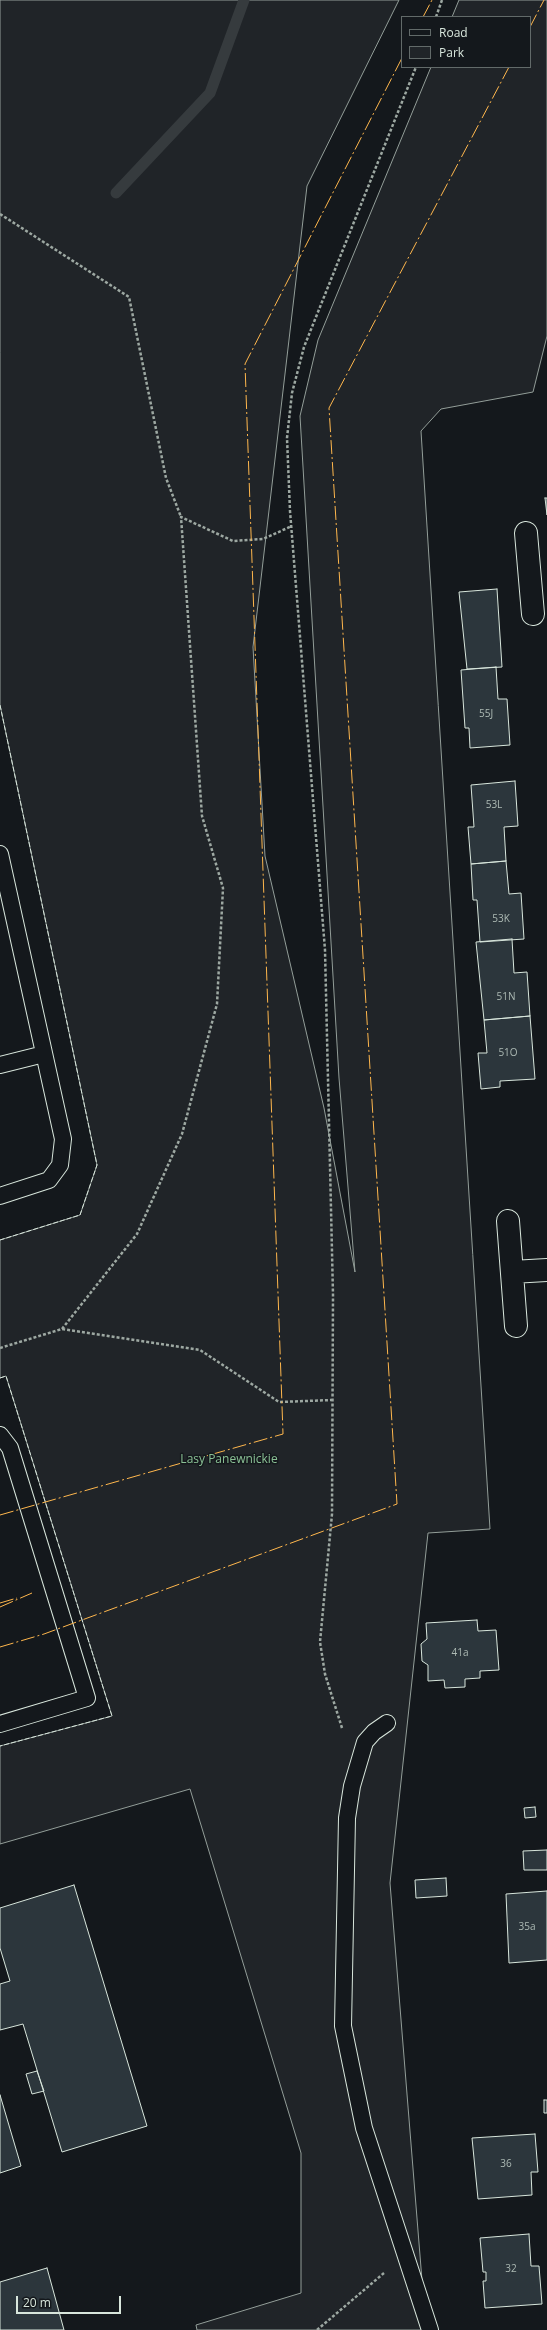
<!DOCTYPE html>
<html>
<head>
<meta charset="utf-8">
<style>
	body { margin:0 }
	#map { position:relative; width:547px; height:2330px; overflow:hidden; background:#14181c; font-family:"Open Sans",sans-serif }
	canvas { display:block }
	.legend { position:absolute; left:401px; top:16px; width:130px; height:52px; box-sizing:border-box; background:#14181c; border:1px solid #626a69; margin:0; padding:5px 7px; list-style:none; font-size:12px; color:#d8e6dc }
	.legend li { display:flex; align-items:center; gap:8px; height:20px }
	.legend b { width:20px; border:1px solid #626a69 }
	.scale { position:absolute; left:16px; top:2296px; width:105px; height:18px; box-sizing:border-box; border:2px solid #d8e6dc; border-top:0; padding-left:5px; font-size:12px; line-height:14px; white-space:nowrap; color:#d8e6dc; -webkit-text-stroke:3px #14181c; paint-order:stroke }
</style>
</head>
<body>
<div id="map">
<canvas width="547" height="2330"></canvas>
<ul class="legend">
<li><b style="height:5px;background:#14181c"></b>Road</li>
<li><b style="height:11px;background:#202428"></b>Park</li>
</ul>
<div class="scale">20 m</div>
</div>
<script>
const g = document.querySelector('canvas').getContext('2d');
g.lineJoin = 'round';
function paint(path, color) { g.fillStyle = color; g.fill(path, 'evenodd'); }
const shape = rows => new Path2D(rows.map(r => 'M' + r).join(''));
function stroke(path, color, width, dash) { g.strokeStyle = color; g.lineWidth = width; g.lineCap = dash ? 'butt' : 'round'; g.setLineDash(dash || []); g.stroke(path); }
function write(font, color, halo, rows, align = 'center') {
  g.font = font + ' "Open Sans",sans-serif'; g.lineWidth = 3; g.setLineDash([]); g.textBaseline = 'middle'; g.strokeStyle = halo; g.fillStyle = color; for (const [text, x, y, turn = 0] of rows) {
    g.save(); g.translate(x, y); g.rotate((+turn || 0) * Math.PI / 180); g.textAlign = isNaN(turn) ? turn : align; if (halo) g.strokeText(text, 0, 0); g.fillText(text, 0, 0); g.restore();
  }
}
const green = shape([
	[0,0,399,0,307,186,253,647,265,856,324,1108,355,1272,339,1078,300,416,318,340,431,67,530,67,530,17,452,17,459,0,547,0,547,336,533,392,441,409,421,431,490,1529,428,1533,390,1883,426,2330,197,2330,196,2325,301,2293,301,2153,190,1789,0,1844,0,1746,112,1716,6,1376,0,1378,0,1240,80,1215,97,1165,0,705,0,0]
]);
paint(green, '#202428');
stroke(green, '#939e99', 1);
stroke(shape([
	[116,193,210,93,244,0]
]), '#363b3e', 11);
const building = shape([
	[545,498,547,498,547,515,545,498],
	[497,589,502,667,467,669,459,592,497,589],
	[496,667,498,699,507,699,510,745,470,748,469,728,465,728,461,670,496,667],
	[515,781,518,826,504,827,506,861,471,864,468,827,474,827,471,785,515,781],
	[506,861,509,894,521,893,524,939,480,942,477,900,473,900,471,864,506,861],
	[512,939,514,973,527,972,530,1016,484,1020,476,942,512,939],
	[530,1016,535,1079,500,1081,500,1087,481,1089,478,1053,487,1053,484,1020,530,1016],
	[477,1620,478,1631,496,1630,499,1670,480,1671,480,1678,465,1679,465,1687,445,1688,444,1680,428,1681,428,1665,422,1661,421,1644,427,1639,426,1623,477,1620],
	[535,1807,536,1817,525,1818,524,1808,535,1807],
	[547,1850,547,1870,524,1870,523,1851,547,1850],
	[446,1878,447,1896,416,1898,415,1880,446,1878],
	[74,1885,147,2126,62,2152,23,2024,0,2030,0,1984,10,1981,0,1948,0,1908,74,1885],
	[547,1891,547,1960,509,1963,506,1894,547,1891],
	[37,2071,44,2091,32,2094,26,2074,37,2071],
	[0,2095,21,2166,0,2173,0,2095],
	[544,2100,547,2100,547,2113,544,2113,544,2100],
	[535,2134,538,2172,531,2172,532,2195,478,2199,472,2138,535,2134],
	[529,2234,531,2266,539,2266,542,2304,485,2308,483,2281,486,2281,486,2272,483,2272,480,2238,529,2234],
	[47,2268,64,2330,0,2330,0,2282,47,2268]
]);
paint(building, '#2c363c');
stroke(building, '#d8e6dc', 1);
const service = shape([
	[0,854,63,1139,60,1165,49,1180,0,1196],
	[0,1065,44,1054],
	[0,1435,10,1448,87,1698,0,1724],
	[387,1723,374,1732,365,1742,352,1786,347,1818,343,2026,364,2128,430,2330]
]);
const minor = shape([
	[526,533,533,614],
	[508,1221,516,1326],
	[512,1272,547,1270]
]);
stroke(service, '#d8e6dc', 18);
stroke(minor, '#d8e6dc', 24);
stroke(shape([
	[436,17,442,0],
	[0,214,129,297,166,478,181,517],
	[62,1329,137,1234,182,1134,217,1004,223,888,202,816,181,517,233,541,263,539,292,526],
	[0,1348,62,1329,200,1350,279,1402,333,1400],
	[342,1728,325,1674,320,1642,332,1514,333,1295,325,950,290,511,287,438,292,393,304,347,416,67],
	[317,2330,384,2273]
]), '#9da8a2', 2.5, [3, 2]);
stroke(service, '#14181c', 16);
stroke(minor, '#14181c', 22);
stroke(shape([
	[0,705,97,1165,80,1215,0,1240],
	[0,1378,6,1376,112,1716,0,1746]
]), '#d8e6dc', 1, [5, 2]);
stroke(shape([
	[423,17,432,0],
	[530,27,544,0],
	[0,1515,283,1434,245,364,402,58],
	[0,1603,17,1598],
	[0,1607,32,1593],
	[0,1647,44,1634,397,1504,329,408,509,67]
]), '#ffb74d', 1, [14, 3, 2, 3]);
write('10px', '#adbab4', null, [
	["55J",486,714],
	["53L",494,805],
	["53K",501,919],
	["51N",506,997],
	["51O",508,1053],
	["41a",460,1653],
	["35a",527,1927],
	["36",506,2164],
	["32",511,2269]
]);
write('12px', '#8ac095', '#14181c', [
	["Lasy Panewnickie",229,1460]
]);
</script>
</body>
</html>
